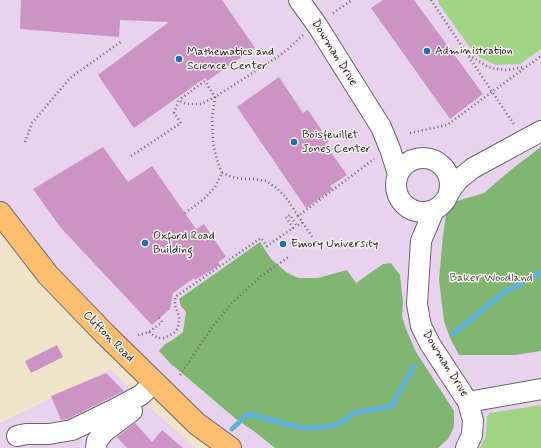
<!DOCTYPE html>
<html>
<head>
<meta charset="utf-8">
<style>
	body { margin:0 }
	canvas { display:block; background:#f0e5cb }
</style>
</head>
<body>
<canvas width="541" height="448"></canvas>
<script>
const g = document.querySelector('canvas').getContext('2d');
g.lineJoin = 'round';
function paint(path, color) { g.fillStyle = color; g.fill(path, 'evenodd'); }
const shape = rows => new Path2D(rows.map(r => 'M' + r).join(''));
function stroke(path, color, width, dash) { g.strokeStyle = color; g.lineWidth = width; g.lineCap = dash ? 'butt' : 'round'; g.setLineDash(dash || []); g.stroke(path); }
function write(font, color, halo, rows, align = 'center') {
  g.font = font + ' Mynerve,sans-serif'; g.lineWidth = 3; g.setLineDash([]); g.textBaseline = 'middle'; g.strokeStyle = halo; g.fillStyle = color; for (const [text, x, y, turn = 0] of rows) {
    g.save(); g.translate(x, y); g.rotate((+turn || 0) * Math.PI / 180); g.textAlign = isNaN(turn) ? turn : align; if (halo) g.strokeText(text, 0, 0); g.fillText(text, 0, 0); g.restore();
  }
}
paint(shape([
	[0,0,541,0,541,448,230,448,0,213],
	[111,369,148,406,196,448,0,448,0,423]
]), '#e8d2ee');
paint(shape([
	[438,0,541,0,541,49,520,64,496,65,479,57,469,46,439,4],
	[541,405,541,448,480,448,486,436,487,416,490,413]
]), '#a1d484');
paint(shape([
	[541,147,541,351,515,355,459,355,450,338,444,321,439,280,443,235,447,209,457,201,484,193,512,169],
	[260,242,271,259,286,272,298,278,318,278,347,270,356,283,383,264,391,263,400,275,403,303,402,316,406,329,416,352,454,411,454,427,448,439,438,448,275,448,255,432,236,419,170,363,159,351,165,344,171,341,183,332,186,312,181,306,179,299]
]), '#80b672');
stroke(shape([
	[453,334,502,294,541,272],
	[232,429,248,414,302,428,328,427,343,422,354,413,392,406,414,366]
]), '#60b1db', 5);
paint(shape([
	[21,0,222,0,255,48,207,81,205,78,134,128,98,75,169,22,120,20,119,37,20,29],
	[383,0,414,0,483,94,450,119,371,8],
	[279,77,303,113,308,110,329,141,325,144,347,175,330,186,333,189,306,208,237,107],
	[103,147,128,182,152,166,196,229,204,224,226,257,218,262,220,265,195,280,194,278,173,293,170,309,152,325,61,228,33,189],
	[57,345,63,357,31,373,25,361],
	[106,373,124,391,68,419,61,420,51,396],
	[135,423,152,442,162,430,183,448,127,448,117,437]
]), '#cb94c4');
const minor = shape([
	[299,0,317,25,381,127,390,149,398,174],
	'396 185a27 27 0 1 1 54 0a27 27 0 1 1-54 0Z',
	[450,191,458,180,473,168,541,131],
	[434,210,421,241,417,304,421,326,430,344,468,402,473,420,472,435,466,448],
	[468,402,541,389],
	[17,436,26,434,49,434,72,430,117,408,141,395,155,382],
	[96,448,97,441,104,432,132,411]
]);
const major = shape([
	[0,213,48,275,103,332,197,424,230,448]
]);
stroke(minor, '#6a666d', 22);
stroke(major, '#6a666d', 24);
stroke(shape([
	[431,0,515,126],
	[333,13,352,0],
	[469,55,488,67,496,69,507,70,524,67],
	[410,133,447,125,541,56],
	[25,142,32,123,70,78,122,41],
	[131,156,181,123,174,113,179,100,186,104,201,104,215,97,205,81,179,100],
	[222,173,232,177,243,179,254,179,266,181,275,187,285,196,298,216,374,159],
	[185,213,204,199,215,187,222,173,217,160,213,143,212,118,215,97,276,58,288,49,303,35],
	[298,216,313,238],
	[149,332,154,336,159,338,164,338,174,333,178,328,179,321,179,316,175,305,175,297,261,238,267,246,293,228,286,217,290,215,297,226,303,222],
	[138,335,149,332,162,322,159,318],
	[180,375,213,326,231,304,261,276,290,256]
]), '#6a666d', 2.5, [1, 3]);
stroke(minor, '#fff', 20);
stroke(major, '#fcbd6f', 22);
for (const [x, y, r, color] of [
	[427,51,4,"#1f6fb2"],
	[179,59,4,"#1f6fb2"],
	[294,142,4,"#1f6fb2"],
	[145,243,4,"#1f6fb2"],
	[283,244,4,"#1f6fb2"]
]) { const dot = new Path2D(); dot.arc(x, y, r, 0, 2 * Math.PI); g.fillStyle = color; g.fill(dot); stroke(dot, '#f7f3e8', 1.5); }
write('12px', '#22223b', '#f7f3e8', [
	["Administration",435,51],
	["Mathematics and",187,52],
	["Science Center",187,66],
	["Boisfeuillet",302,135],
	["Jones Center",302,149],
	["Oxford Road",153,236],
	["Building",153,250],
	["Emory University",291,244]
], 'left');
write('12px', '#22223b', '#f7f3e8', [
	["Dowman Drive",334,53,58],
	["Clifton Road",108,337,45],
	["Dowman Drive",445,364,58]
]);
write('12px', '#485751', '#f7f3e8', [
	["Baker Woodland",491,278]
]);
</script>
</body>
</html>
